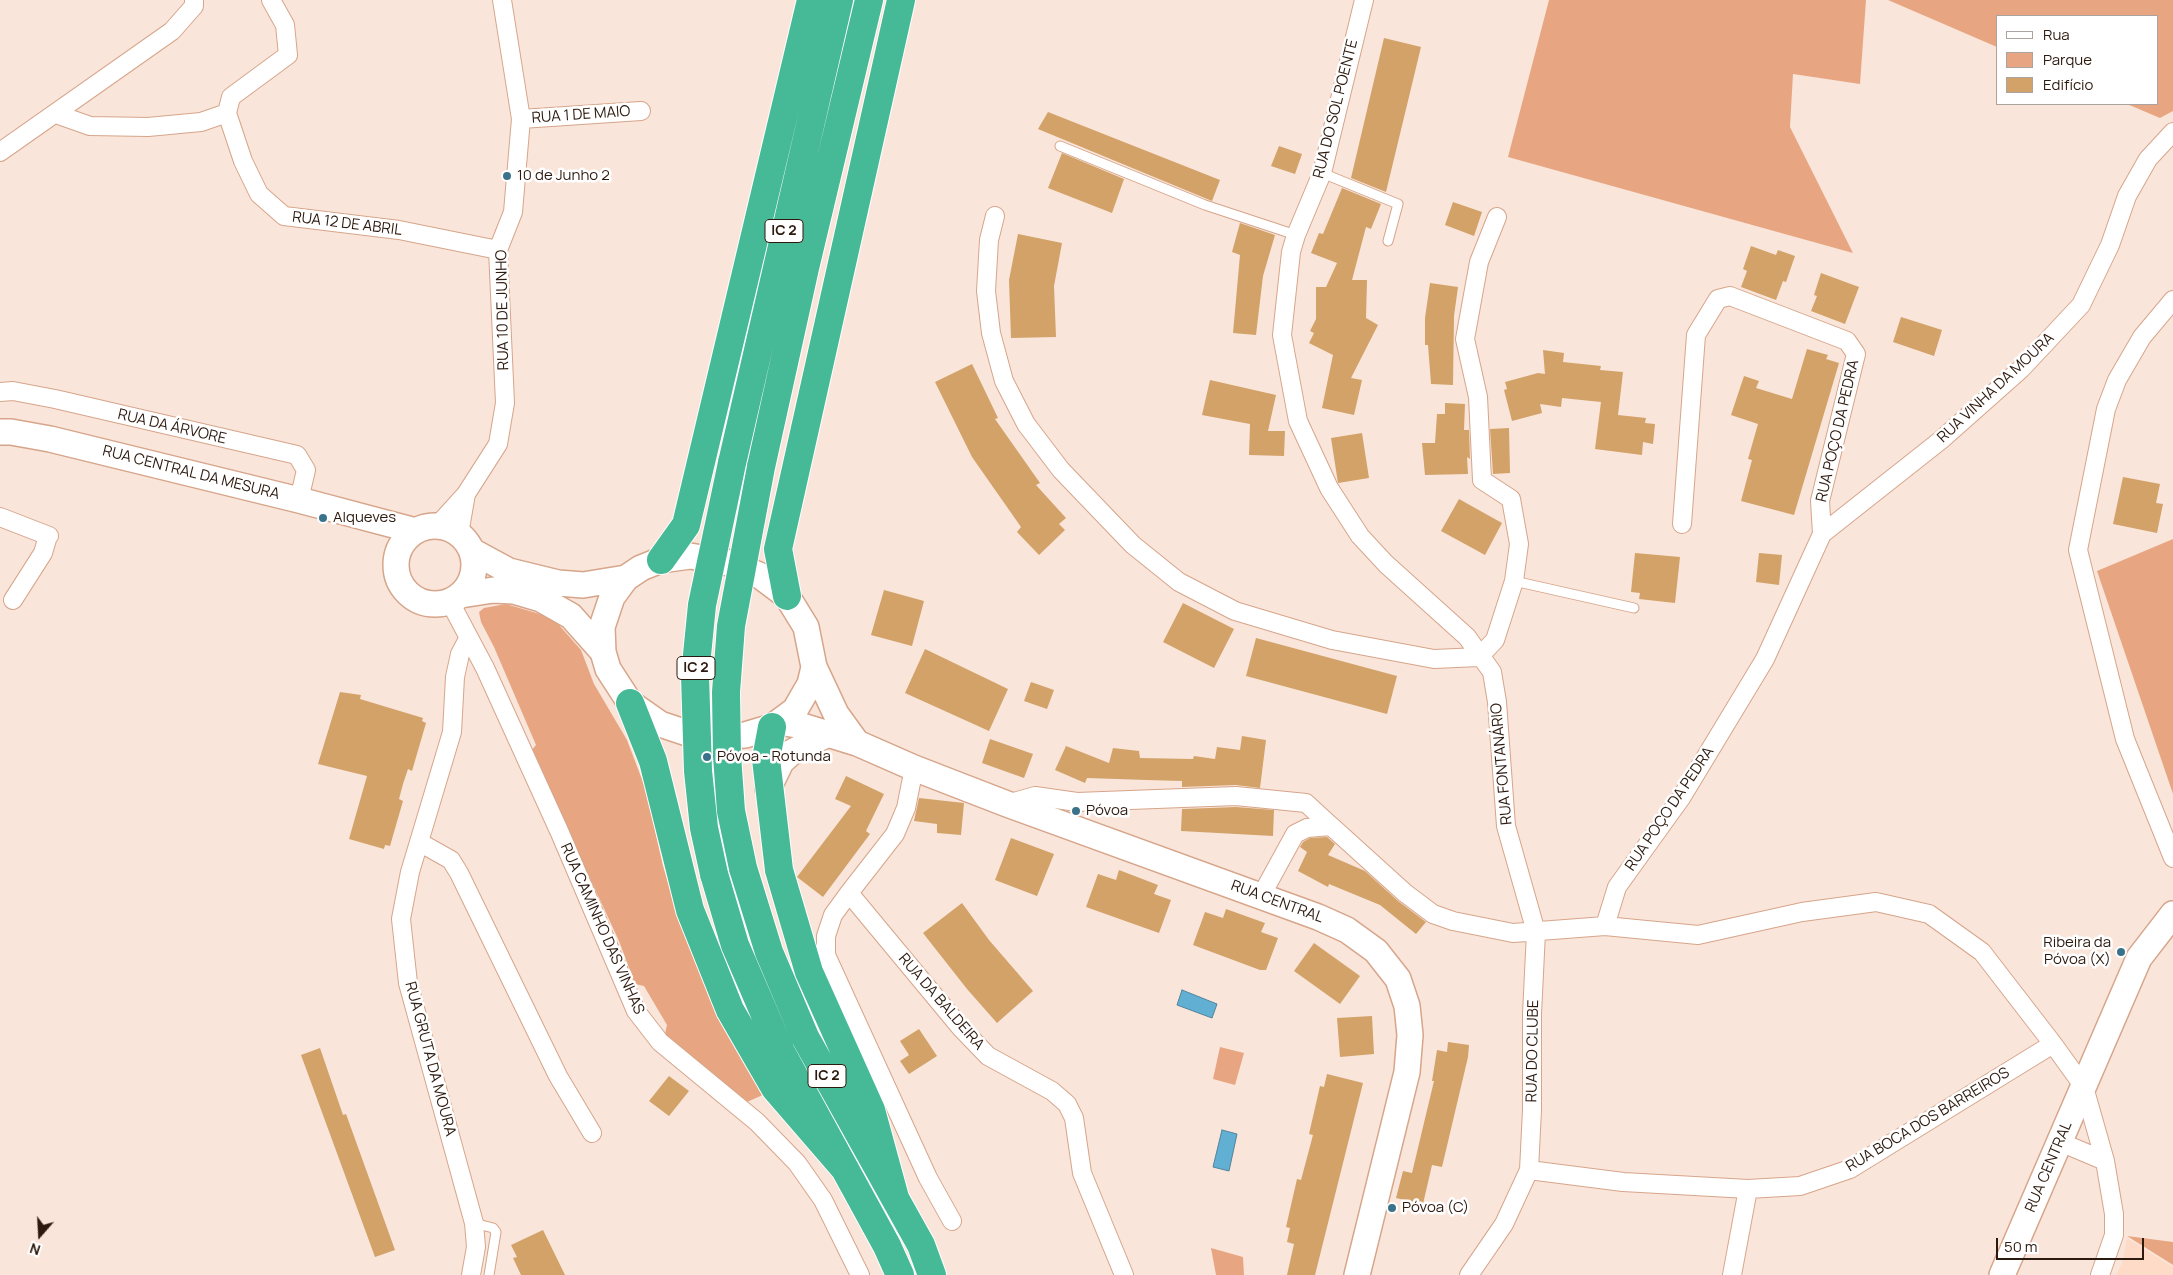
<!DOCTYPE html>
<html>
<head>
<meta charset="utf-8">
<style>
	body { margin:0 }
	#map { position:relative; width:2173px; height:1275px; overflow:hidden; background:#fae5da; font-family:Manrope,sans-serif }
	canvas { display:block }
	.legend { position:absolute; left:1996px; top:15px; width:162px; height:90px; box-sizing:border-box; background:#fff; border:1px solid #aba39f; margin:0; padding:6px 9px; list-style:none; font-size:15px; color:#2c1a0f }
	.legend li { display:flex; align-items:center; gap:10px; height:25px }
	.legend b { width:25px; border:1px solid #aba39f }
	.north { position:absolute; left:15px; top:1210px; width:50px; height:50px; -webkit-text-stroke:4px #fff; paint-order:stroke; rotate:199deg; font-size:14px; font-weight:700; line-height:20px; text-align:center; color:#2c1a0f }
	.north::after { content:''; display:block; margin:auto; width:18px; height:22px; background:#2c1a0f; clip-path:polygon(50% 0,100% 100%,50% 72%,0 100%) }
	.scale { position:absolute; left:1996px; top:1238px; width:148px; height:22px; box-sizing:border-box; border:2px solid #2c1a0f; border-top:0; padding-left:6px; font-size:15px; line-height:18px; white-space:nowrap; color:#2c1a0f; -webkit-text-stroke:4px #fff; paint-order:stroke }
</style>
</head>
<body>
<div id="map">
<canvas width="2173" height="1275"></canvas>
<ul class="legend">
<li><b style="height:6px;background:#fff"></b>Rua</li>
<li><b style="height:14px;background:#e7a681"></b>Parque</li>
<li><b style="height:14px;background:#d2a268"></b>Edifício</li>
</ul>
<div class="north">N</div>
<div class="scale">50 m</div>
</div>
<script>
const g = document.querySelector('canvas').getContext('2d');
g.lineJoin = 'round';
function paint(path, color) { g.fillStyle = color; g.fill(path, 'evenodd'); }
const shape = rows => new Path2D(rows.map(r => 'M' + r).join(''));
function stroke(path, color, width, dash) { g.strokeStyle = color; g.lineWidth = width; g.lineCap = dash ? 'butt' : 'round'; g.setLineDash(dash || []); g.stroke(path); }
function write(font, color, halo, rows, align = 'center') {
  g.font = font + ' Manrope,sans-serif'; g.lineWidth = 5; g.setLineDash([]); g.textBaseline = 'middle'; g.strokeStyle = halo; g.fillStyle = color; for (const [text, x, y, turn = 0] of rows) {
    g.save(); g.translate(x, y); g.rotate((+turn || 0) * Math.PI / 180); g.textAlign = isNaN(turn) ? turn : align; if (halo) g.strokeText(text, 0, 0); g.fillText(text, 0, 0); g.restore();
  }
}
paint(shape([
	[2127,1238,2173,1267,2173,1275,2116,1275,2122,1263]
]), '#fedbc7');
paint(shape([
	[1549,0,1866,0,1860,84,1793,74,1790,127,1853,253,1508,157],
	[1888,0,2173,0,2173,111,2160,118,2127,104,2157,104,2157,16,1997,16,1997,47],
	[2173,539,2173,794,2097,571],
	[506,604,543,615,559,625,581,650,594,684,627,740,646,790,663,866,678,915,765,1094,747,1102,707,1073,665,1034,667,1025,644,986,635,984,619,941,531,751,536,745,494,647,481,622,479,612,484,608],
	[1220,1047,1244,1053,1235,1085,1213,1079],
	[2127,1236,2173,1242,2173,1265],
	[1211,1248,1243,1257,1244,1275,1216,1275]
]), '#e7a681');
const water = shape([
	[1182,990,1217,1004,1212,1018,1177,1005,1182,990],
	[1222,1130,1237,1134,1229,1171,1213,1167,1222,1130]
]);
paint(water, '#61b0d4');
stroke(water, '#518399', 1);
paint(shape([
	[1384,38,1421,47,1386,192,1351,178],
	[1048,112,1220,180,1212,201,1038,129],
	[1279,146,1302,154,1295,174,1271,166],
	[1062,153,1124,179,1112,213,1048,188],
	[1342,188,1381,204,1371,229,1366,227,1352,280,1367,280,1366,318,1378,325,1351,378,1362,380,1354,415,1322,408,1333,355,1309,343,1314,333,1310,331,1316,319,1316,287,1326,287,1337,263,1311,253,1319,233,1323,234],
	[1453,202,1482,212,1474,236,1445,225],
	[1240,223,1275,235,1263,276,1256,335,1233,333,1240,255,1232,252],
	[1018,234,1062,243,1054,286,1056,337,1011,338,1009,280],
	[1751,246,1776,255,1778,250,1795,256,1786,282,1783,281,1776,300,1741,287,1747,271,1743,269],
	[1821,273,1859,287,1845,324,1811,311,1817,296,1814,295],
	[1430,283,1458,287,1454,316,1453,385,1431,384,1428,345,1425,345,1425,318],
	[1901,317,1942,330,1934,356,1893,342],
	[1807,349,1828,355,1826,359,1839,363,1794,515,1741,501,1752,460,1748,459,1758,424,1731,415,1744,376,1759,381,1756,388,1792,399],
	[1543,350,1564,353,1563,362,1601,366,1600,370,1623,372,1618,415,1646,418,1645,423,1655,424,1653,444,1643,442,1642,455,1595,449,1601,402,1562,398,1561,407,1540,404,1542,413,1512,421,1504,390,1507,389,1505,382,1538,373,1545,374],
	[972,364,998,418,995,419,1040,483,1036,485,1066,518,1059,524,1065,530,1039,555,1017,532,1021,527,972,457,935,382],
	[1210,380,1276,395,1268,431,1285,431,1284,456,1249,455,1250,424,1202,415],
	[1445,403,1465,404,1464,430,1469,430,1470,459,1467,457,1468,474,1425,475,1422,443,1435,443,1437,414,1445,414],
	[1509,428,1510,473,1493,474,1490,429],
	[1362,433,1369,478,1338,483,1331,438],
	[2123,477,2160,484,2156,503,2163,504,2157,533,2113,524],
	[1459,499,1502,523,1485,555,1441,531],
	[1635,553,1680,557,1675,603,1639,599,1640,593,1631,592],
	[1759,553,1782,555,1779,585,1756,582],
	[884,590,924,601,912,646,871,635],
	[1183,603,1234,629,1214,668,1163,642],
	[1256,638,1397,676,1387,714,1246,676],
	[925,649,1008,689,989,731,905,693],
	[1031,682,1054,690,1047,709,1024,701],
	[340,692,361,695,360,699,423,718,422,721,426,723,412,771,408,769,403,784,399,799,403,801,390,846,385,845,384,849,349,839,367,776,318,764],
	[1242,736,1266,740,1260,788,1236,785,1182,787,1182,781,1147,780,1087,778,1085,783,1055,770,1066,746,1109,763,1113,748,1139,751,1140,758,1193,759,1194,756,1215,759,1217,747,1240,750],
	[990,739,1033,754,1024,778,982,763],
	[846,776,884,794,866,831,870,834,823,897,797,877,851,806,835,799],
	[919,798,964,803,961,835,937,833,937,824,914,821],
	[1236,807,1274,810,1273,836,1181,831,1182,809],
	[1327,837,1335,844,1328,855,1365,871,1398,901,1426,922,1416,934,1380,905,1329,884,1328,887,1298,871,1307,852,1300,847,1303,842,1310,838],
	[1011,838,1054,854,1037,896,995,880],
	[1119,870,1158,885,1154,894,1171,900,1159,933,1086,907,1098,874,1116,880],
	[962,903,989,940,1033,991,997,1023,967,989,923,933],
	[1226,909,1265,923,1261,932,1278,938,1266,970,1260,970,1193,945,1205,912,1223,918],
	[1314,943,1360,976,1340,1004,1294,971],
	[1372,1016,1374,1054,1340,1057,1337,1018],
	[919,1029,937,1056,909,1074,900,1061,909,1055,900,1041],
	[1448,1042,1469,1045,1468,1057,1442,1167,1432,1165,1423,1204,1396,1198,1403,1171,1412,1173,1434,1081,1432,1081,1437,1050,1447,1052],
	[320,1048,343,1115,346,1114,395,1250,375,1257,301,1055],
	[1327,1074,1363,1083,1315,1275,1287,1275,1294,1244,1287,1242,1290,1228,1286,1227,1297,1179,1301,1180,1313,1135,1309,1134,1320,1086,1324,1087],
	[669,1076,689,1091,669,1116,649,1101],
	[543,1230,565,1275,521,1275,513,1258,517,1257,511,1245]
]), '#d2a268');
const lane = shape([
	[1060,146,1205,205,1296,235],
	[1322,173,1398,204,1388,241],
	[1514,581,1634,608],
	[474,1223,493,1228,496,1232,489,1275]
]);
const street = shape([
	[1364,0,1322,173,1296,235,1291,252,1282,335,1298,421,1329,488,1360,536,1386,564,1467,637,1492,672,1497,702,1506,826,1536,932,1532,1014,1532,1110,1529,1170,1504,1224,1469,1275],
	[227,113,243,161,259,194,284,216,399,230,498,250],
	[227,113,231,97,288,55,285,25,271,0],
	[56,114,90,126,148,127,201,122,227,113],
	[521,119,641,111],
	[0,152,172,31,194,6,194,0],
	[995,216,989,240,986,291,991,333,1004,381,1026,424,1061,470,1133,545,1179,582,1235,611,1332,640,1434,659,1479,657],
	[2173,300,2142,337,2117,380,2106,409,2078,550,2125,739,2173,858],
	[0,392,13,391,55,399,297,455,306,470,299,500],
	[0,517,49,536],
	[437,526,466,494,498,444,505,403,498,250,513,212,521,119,502,0],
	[459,534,466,494],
	[1822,534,1941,440,2021,369,2081,305,2110,245,2127,196,2148,159,2173,132],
	[13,600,43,553,48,536],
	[450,602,485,668,560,833,636,1011,660,1042,757,1122,797,1163,823,1200,860,1275],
	[468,639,460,654,455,677,452,732,410,872,401,919,408,983,474,1223,476,1247,471,1275],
	[1479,657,1495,640,1514,581,1519,544,1511,499,1482,480,1478,397,1465,339,1479,262,1497,217],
	[914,768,906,808,895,834,849,893,961,1028,988,1056,1052,1091,1067,1104,1074,1118,1082,1173,1124,1275],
	[1007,804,1035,796,1077,802,1236,796,1306,803,1331,826],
	[419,842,451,860,459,873,558,1076,592,1133],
	[849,893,833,915,826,936,826,955,928,1178,952,1221],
	[1261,896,1295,834,1307,828,1331,826,1405,893,1433,914,1453,921,1513,933,1605,926,1698,935,1802,912,1876,902,1929,914,1982,952,2053,1044,2084,1087,2105,1161,2114,1214,2114,1235,2100,1275],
	[1605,926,1617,887,1681,798,1765,659,1822,534,1820,501,1856,354,1847,341,1730,296,1718,299,1696,335,1682,524],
	[2060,1142,2105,1161],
	[1529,1170,1623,1182,1748,1189,1800,1186,1850,1169,2053,1044],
	[1732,1275,1748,1189]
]);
const secondary = shape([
	[0,432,11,432,50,439,299,500,416,531],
	'396 565a39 39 0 1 1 78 0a39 39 0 1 1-78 0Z',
	[472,551,509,571,558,583,583,585,626,578],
	[690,556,726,562,759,575,787,596,806,627,814,667,810,684,795,710,772,727,745,735,707,737,687,733,660,724,630,703,608,669,603,652,602,627,612,597,626,578,641,568,661,560,690,556],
	[461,595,493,590,514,591,541,599,571,616,603,652],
	[814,667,836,714,857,743],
	[780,722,802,726,857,743,914,768,1007,804,1318,917,1347,930,1376,951,1398,979,1407,1006,1410,1035,1407,1072,1357,1275],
	[768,789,781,762,792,752,828,734],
	[2002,1275,2139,958,2173,914]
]);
const highway = shape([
	[732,463,839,0],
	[761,467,805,268,869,0],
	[661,560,686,525,811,0],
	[787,596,778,549,901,0],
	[630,703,653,761,690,910,730,1010,775,1088,845,1169],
	[772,727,766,759,779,870,809,972,871,1110,895,1198],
	[743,868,769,952,805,1037,921,1245,932,1275],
	[714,874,735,945,781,1052,887,1246,900,1275]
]);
stroke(lane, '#d6a58a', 11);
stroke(street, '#d6a58a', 20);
stroke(secondary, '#d6a58a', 28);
stroke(highway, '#fff', 30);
stroke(lane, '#fff', 9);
stroke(street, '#fff', 18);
stroke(secondary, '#fff', 25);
stroke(highway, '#46b997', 28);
const highwayBridge = shape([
	[743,868,731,811,727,756,726,692,731,626,761,467],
	[714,874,704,828,698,771,695,675,702,605,732,463]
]);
stroke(highwayBridge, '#fff', 30, []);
stroke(highwayBridge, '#46b997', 28);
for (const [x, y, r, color] of [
	[507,176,5,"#3a728c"],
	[323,518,5,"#3a728c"],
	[707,757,5,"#3a728c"],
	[1076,811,5,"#3a728c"],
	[2121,952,5,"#3a728c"],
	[1392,1208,5,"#3a728c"]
]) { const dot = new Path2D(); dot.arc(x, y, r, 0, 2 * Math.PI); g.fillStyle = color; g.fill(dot); stroke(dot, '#fff', 2); }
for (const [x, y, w] of [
	[784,231,38],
	[696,668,38],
	[827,1076,38]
]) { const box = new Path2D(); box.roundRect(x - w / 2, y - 11.5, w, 23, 4); g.fillStyle = '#fff'; g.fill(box); stroke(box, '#2c1a0f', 1); }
write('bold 14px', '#2c1a0f', null, [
	["IC 2",784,231],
	["IC 2",696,668],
	["IC 2",827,1076]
]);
write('15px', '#2c1a0f', '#fff', [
	["RUA DO SOL POENTE",1336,109,-76],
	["RUA 1 DE MAIO",581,115,-4],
	["RUA 12 DE ABRIL",347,224,7],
	["RUA 10 DE JUNHO",503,310,-91],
	["RUA VINHA DA MOURA",1996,388,-43],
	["RUA DA ÁRVORE",172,427,13],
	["RUA POÇO DA PEDRA",1838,431,-77],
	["RUA CENTRAL DA MESURA",191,473,14],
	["RUA FONTANÁRIO",1502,764,-95],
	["RUA POÇO DA PEDRA",1670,809,-56],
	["RUA CENTRAL",1277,902,20],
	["RUA CAMINHO DAS VINHAS",602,929,66],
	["RUA DA BALDEIRA",941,1002,49],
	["RUA DO CLUBE",1533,1051,-89],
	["RUA GRUTA DA MOURA",430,1059,75],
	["RUA BOCA DOS BARREIROS",1928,1120,-31],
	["RUA CENTRAL",2049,1167,-67]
]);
write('15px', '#2c1a0f', '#fff', [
	["10 de Junho 2",517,176],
	["Alqueves",333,518],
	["Póvoa - Rotunda",717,757],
	["Póvoa",1086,811],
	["Ribeira da",2111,943,"right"],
	["Póvoa (X)",2111,960,"right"],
	["Póvoa (C)",1402,1208]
], 'left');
</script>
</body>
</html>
